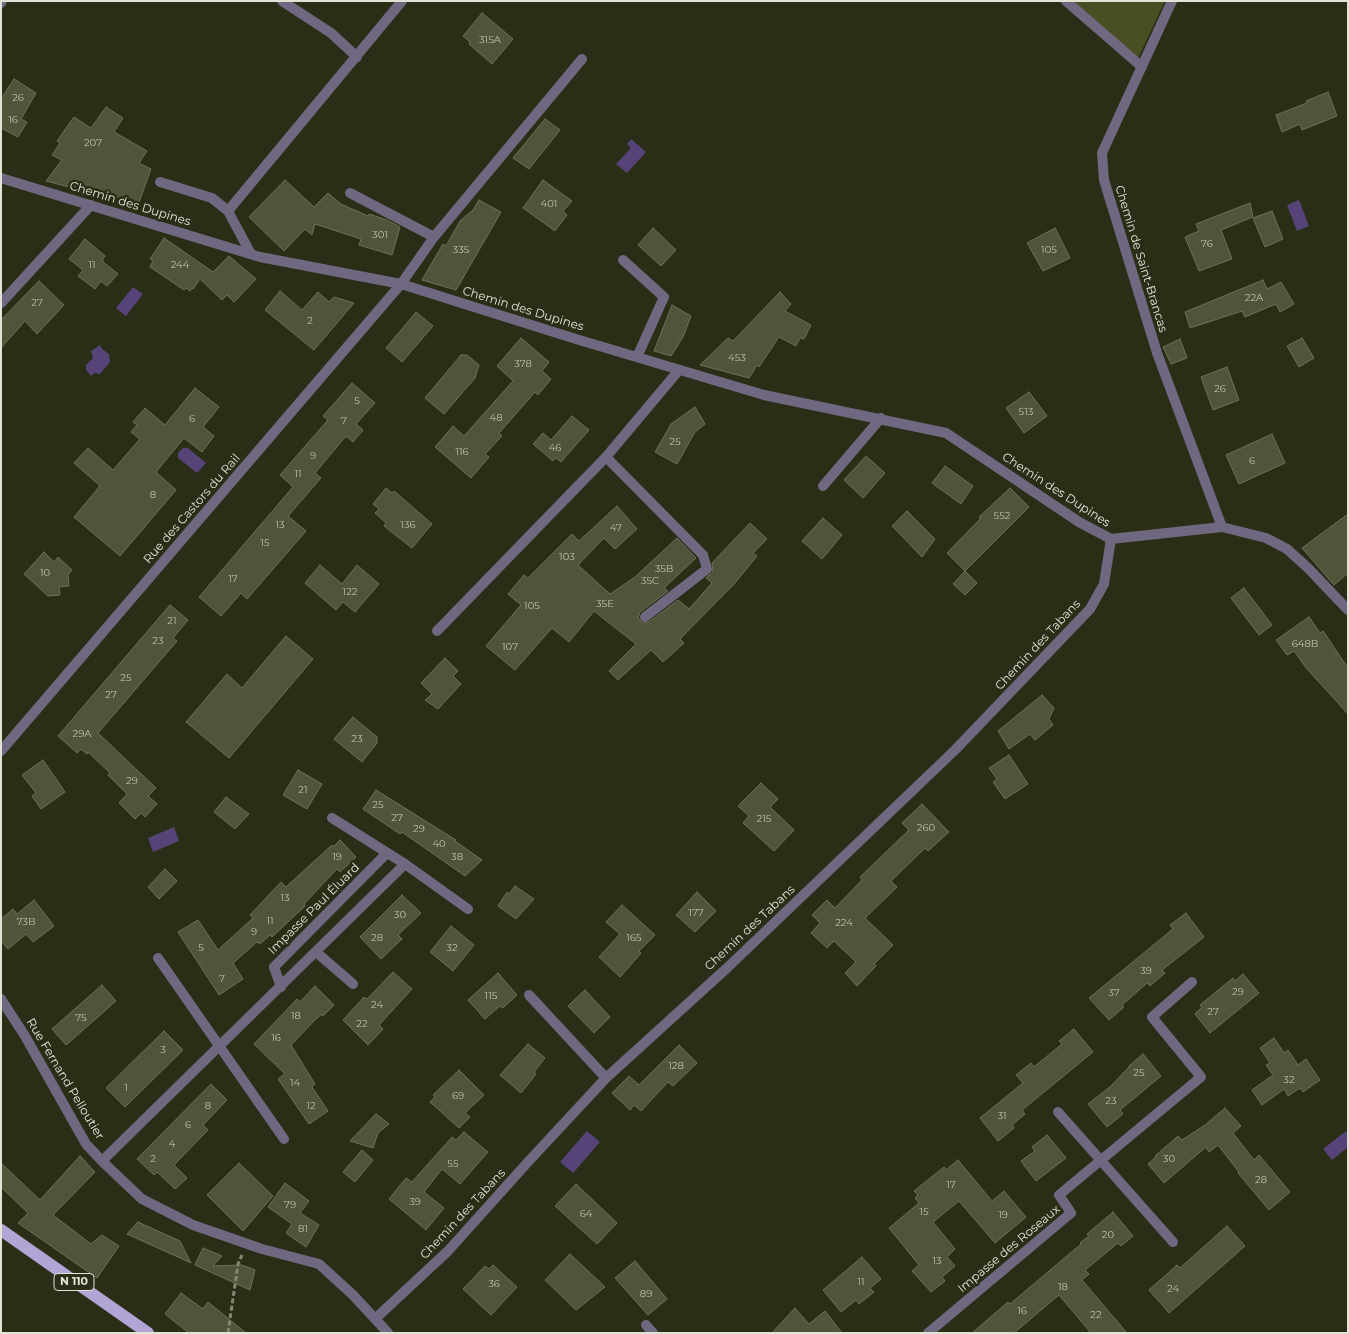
<!DOCTYPE html>
<html>
<head>
<meta charset="utf-8">
<style>
	body { margin:0 }
	#map { position:relative; width:1349px; height:1334px; overflow:hidden; background:#2a2e16; font-family:Montserrat,sans-serif }
	canvas { display:block }
	.frame { position:absolute; inset:0; border:2px solid #e1e4d5; pointer-events:none }
</style>
</head>
<body>
<div id="map">
<canvas width="1349" height="1334"></canvas>
<div class="frame"></div>
</div>
<script>
const g = document.querySelector('canvas').getContext('2d');
g.lineJoin = 'round';
function paint(path, color) { g.fillStyle = color; g.fill(path, 'evenodd'); }
const shape = rows => new Path2D(rows.map(r => 'M' + r).join(''));
function stroke(path, color, width, dash) { g.strokeStyle = color; g.lineWidth = width; g.lineCap = dash ? 'butt' : 'round'; g.setLineDash(dash || []); g.stroke(path); }
function write(font, color, halo, rows, align = 'center') {
  g.font = font + ' Montserrat,sans-serif'; g.lineWidth = 5; g.setLineDash([]); g.textBaseline = 'middle'; g.strokeStyle = halo; g.fillStyle = color; for (const [text, x, y, turn = 0] of rows) {
    g.save(); g.translate(x, y); g.rotate((+turn || 0) * Math.PI / 180); g.textAlign = isNaN(turn) ? turn : align; if (halo) g.strokeText(text, 0, 0); g.fillText(text, 0, 0); g.restore();
  }
}
paint(shape([
	[1071,1,1165,1,1138,58]
]), '#494e23');
paint(shape([
	[631,139,646,152,627,173,616,164,631,148,627,144],
	[1299,200,1309,226,1297,231,1287,205],
	[133,287,143,294,126,316,116,308],
	[100,345,102,349,109,354,110,362,100,374,95,373,91,376,86,370,86,365,93,358,91,351],
	[183,448,188,448,206,463,197,473,178,458,178,453],
	[174,827,179,841,153,852,148,838],
	[587,1131,600,1142,573,1173,560,1162],
	[1346,1131,1348,1134,1348,1147,1332,1160,1323,1149]
]), '#564478');
const building = shape([
	[482,13,513,39,492,64,469,44,470,42,463,36,482,13],
	[14,79,36,93,21,119,27,122,18,137,1,128,1,99,14,79],
	[1328,92,1337,116,1302,130,1300,124,1282,132,1276,115,1307,103,1306,101,1328,92],
	[106,107,123,118,114,132,147,151,139,163,151,169,138,205,46,181,62,160,52,155,60,143,57,141,74,117,91,128,106,107],
	[545,119,560,130,529,169,513,158,545,119],
	[285,180,314,207,328,193,341,204,368,216,369,214,387,220,400,227,392,255,359,245,361,239,315,224,312,235,305,229,284,251,249,217,285,180],
	[543,180,572,201,563,211,567,215,555,231,523,208,543,180],
	[479,200,501,212,456,290,422,280,443,244,446,246,460,221,473,210,479,200],
	[1250,203,1253,217,1221,230,1232,259,1199,271,1185,237,1199,231,1196,224,1250,203],
	[1272,211,1283,239,1265,247,1253,218,1272,211],
	[653,228,676,250,661,266,638,245,653,228],
	[1055,228,1070,258,1043,271,1027,243,1055,228],
	[164,238,213,272,229,256,256,279,234,302,227,295,222,300,200,279,193,289,192,288,190,291,186,288,184,290,150,267,153,261,150,259,164,238],
	[85,239,105,256,102,261,118,274,107,286,101,281,95,289,78,276,83,270,69,259,85,239],
	[1263,280,1267,289,1281,282,1294,304,1280,312,1276,304,1245,317,1242,311,1190,328,1185,312,1263,280],
	[39,281,64,305,37,334,25,321,1,348,1,320,39,281],
	[280,291,302,310,318,292,329,302,334,297,354,303,314,350,265,310,280,291],
	[780,292,791,304,785,311,811,325,804,339,800,338,796,346,779,337,759,367,757,365,749,378,700,365,728,338,733,341,780,292],
	[672,305,691,316,683,337,671,356,654,351,672,305],
	[416,312,433,326,402,362,386,348,416,312],
	[521,338,549,362,542,371,551,379,538,395,535,392,499,433,502,436,485,454,489,457,471,478,435,447,453,426,464,436,513,381,497,366,521,338],
	[1302,338,1314,358,1299,367,1287,346,1302,338],
	[1180,339,1187,358,1171,364,1163,347,1180,339],
	[461,355,467,355,479,365,475,378,444,414,425,398,461,355],
	[1227,367,1239,400,1213,410,1201,377,1227,367],
	[352,383,375,403,356,424,363,430,353,442,346,436,315,473,321,478,288,516,306,531,247,599,241,593,221,616,199,597,293,487,280,475,328,420,323,416,352,383],
	[195,388,219,407,203,427,214,436,202,452,184,438,156,472,176,490,120,556,74,517,100,486,74,463,88,448,113,470,140,439,131,432,137,425,133,422,145,408,165,425,195,388],
	[1029,392,1047,416,1024,433,1006,408,1029,392],
	[695,407,705,424,695,432,677,464,655,452,671,424,695,407],
	[572,416,589,430,561,462,556,458,553,461,533,444,543,433,551,440,572,416],
	[1272,434,1285,463,1239,484,1226,455,1272,434],
	[866,456,885,473,863,498,844,480,866,456],
	[945,466,973,486,961,504,932,483,945,466],
	[386,488,392,493,394,491,432,524,412,548,384,526,386,523,375,513,379,509,373,504,386,488],
	[1010,488,1029,507,965,571,947,553,981,518,979,517,1010,488],
	[617,506,637,529,615,549,604,538,578,565,610,594,635,577,677,538,696,558,664,588,668,591,640,612,638,618,643,623,649,622,678,600,689,609,712,583,706,578,713,572,712,563,750,523,767,539,753,553,757,556,735,583,680,639,684,643,663,662,651,650,618,680,609,671,636,644,594,611,569,642,552,628,515,670,486,646,521,605,508,594,524,575,528,578,572,534,579,541,617,506],
	[907,511,935,539,922,557,892,526,907,511],
	[1348,514,1348,573,1334,585,1302,548,1348,514],
	[823,518,842,535,822,559,802,541,823,518],
	[44,552,54,562,58,557,72,570,68,575,69,586,59,587,60,595,48,596,24,574,44,552],
	[320,565,342,584,357,565,379,584,355,612,343,602,336,610,305,583,320,565],
	[965,571,977,583,965,595,953,584,965,571],
	[1244,588,1272,625,1259,635,1231,598,1244,588],
	[170,605,188,620,173,638,177,641,98,733,156,788,148,796,157,804,145,817,141,813,135,819,119,803,127,794,108,775,110,773,88,752,87,754,81,749,77,753,58,736,170,605],
	[1309,617,1320,633,1323,631,1348,668,1348,714,1307,669,1294,651,1287,655,1276,640,1309,617],
	[286,636,313,659,229,758,186,722,227,674,242,688,286,636],
	[445,658,458,671,453,676,461,684,438,709,425,700,432,694,421,683,445,658],
	[1042,695,1054,708,1049,719,1053,725,1035,740,1030,734,1009,749,998,731,1042,695],
	[353,717,377,737,377,743,362,762,334,739,353,717],
	[1009,755,1028,784,1005,799,993,782,997,779,989,768,1009,755],
	[43,760,65,792,41,809,32,796,36,793,22,775,43,760],
	[298,770,322,784,307,809,283,795,298,770],
	[761,783,778,799,770,807,794,830,774,851,743,823,749,816,738,806,761,783],
	[376,790,456,840,455,841,482,860,465,876,402,832,400,834,363,809,376,790],
	[226,797,249,814,235,829,214,812,226,797],
	[922,804,949,832,928,851,925,848,891,881,897,887,865,918,893,945,874,964,876,966,857,986,845,973,856,962,834,941,827,948,811,933,820,923,812,915,827,900,835,908,862,880,860,877,909,830,902,823,922,804],
	[340,840,356,857,340,872,337,869,304,904,305,906,272,937,270,935,260,944,257,942,233,963,243,979,219,995,178,932,198,920,218,950,253,918,250,915,281,882,286,887,332,845,333,847,340,840],
	[165,869,177,881,159,899,148,887,165,869],
	[515,886,534,899,516,919,498,906,507,892,509,894,515,886],
	[697,892,716,911,695,932,676,915,697,892],
	[402,895,421,913,398,935,402,939,381,959,360,937,402,895],
	[34,900,54,926,33,942,26,934,8,949,1,941,1,919,13,909,17,914,34,900],
	[622,905,655,935,639,951,641,953,620,977,599,957,620,934,606,922,622,905],
	[1186,913,1204,937,1162,970,1165,973,1150,986,1147,983,1122,1005,1124,1007,1109,1020,1089,998,1173,929,1170,925,1186,913],
	[451,926,474,945,453,971,430,952,451,926],
	[393,972,412,989,379,1025,383,1029,368,1045,343,1020,364,997,367,999,393,972],
	[498,973,517,995,503,1008,500,1006,485,1019,468,1000,498,973],
	[1243,974,1259,993,1210,1033,1195,1014,1202,1007,1200,1005,1217,991,1233,978,1235,981,1243,974],
	[102,985,116,1001,66,1045,52,1029,102,985],
	[315,986,334,1005,323,1016,322,1014,316,1019,291,1045,315,1084,312,1087,328,1111,309,1124,278,1079,285,1074,254,1044,297,999,300,1002,315,986],
	[585,990,610,1017,594,1033,568,1006,585,990],
	[1074,1029,1093,1052,1022,1110,1025,1114,1012,1125,1014,1128,998,1141,980,1118,1023,1083,1016,1075,1031,1063,1034,1067,1062,1044,1059,1041,1074,1029],
	[164,1031,183,1050,125,1107,106,1088,164,1031],
	[1274,1038,1284,1053,1288,1050,1298,1065,1306,1059,1320,1080,1303,1092,1300,1088,1288,1096,1284,1089,1262,1105,1252,1090,1273,1075,1266,1065,1270,1063,1260,1048,1274,1038],
	[528,1044,545,1058,534,1072,536,1074,521,1093,500,1075,528,1044],
	[679,1045,697,1063,673,1086,668,1082,641,1111,634,1105,630,1110,612,1093,629,1076,639,1085,679,1045],
	[1143,1054,1161,1076,1120,1110,1123,1114,1107,1127,1088,1104,1111,1086,1129,1067,1129,1066,1143,1054],
	[459,1070,484,1095,465,1113,470,1117,459,1128,430,1102,435,1097,433,1095,459,1070],
	[211,1084,227,1100,203,1125,208,1130,174,1165,187,1178,175,1189,157,1172,154,1175,137,1159,211,1084],
	[1225,1108,1241,1126,1233,1133,1254,1160,1259,1155,1290,1192,1269,1210,1238,1173,1239,1172,1218,1145,1209,1152,1206,1147,1164,1183,1148,1164,1156,1157,1155,1156,1178,1136,1182,1140,1205,1125,1225,1108],
	[376,1114,389,1124,378,1133,373,1148,350,1141,376,1114],
	[464,1132,488,1152,460,1184,442,1169,424,1192,444,1208,426,1230,389,1199,406,1178,412,1182,452,1137,456,1140,464,1132],
	[1047,1135,1066,1158,1036,1181,1021,1161,1035,1151,1032,1147,1047,1135],
	[362,1150,373,1160,355,1182,343,1172,362,1150],
	[80,1156,95,1172,53,1215,91,1244,102,1235,119,1246,97,1278,18,1223,28,1213,1,1187,1,1163,40,1200,80,1156],
	[958,1160,992,1201,1004,1191,1026,1217,995,1243,959,1201,933,1222,955,1249,947,1257,955,1266,942,1277,945,1281,931,1292,912,1271,919,1265,889,1228,919,1203,915,1198,918,1195,914,1191,944,1167,946,1170,958,1160],
	[239,1163,273,1196,243,1231,207,1195,239,1163],
	[285,1183,309,1201,300,1213,319,1225,306,1247,286,1233,292,1224,268,1207,285,1183],
	[576,1184,617,1223,597,1244,555,1206,576,1184],
	[1113,1212,1133,1236,1121,1246,1118,1243,1085,1270,1089,1274,1082,1280,1127,1333,1091,1333,1059,1295,1014,1333,972,1333,1008,1302,1010,1304,1081,1244,1080,1243,1089,1236,1087,1234,1113,1212],
	[138,1222,180,1241,191,1263,127,1234,138,1222],
	[1227,1226,1245,1246,1169,1313,1149,1290,1177,1265,1180,1268,1227,1226],
	[203,1248,222,1256,213,1266,242,1265,255,1270,250,1290,195,1265,203,1248],
	[570,1254,605,1287,576,1310,545,1280,570,1254],
	[862,1257,881,1279,870,1288,874,1292,859,1304,856,1300,841,1312,823,1290,862,1257],
	[635,1261,667,1299,648,1315,615,1278,635,1261],
	[493,1265,517,1287,491,1315,463,1289,485,1266,489,1269,493,1265],
	[181,1293,203,1309,208,1302,246,1333,189,1333,165,1314,181,1293],
	[795,1308,809,1324,825,1311,842,1333,772,1333,795,1308]
]);
paint(building, '#50543b');
stroke(building, '#6d7157', 1);
stroke(shape([
	[228,1333,238,1264,242,1255]
]), '#838773', 3, [5, 2.5]);
stroke(shape([
	[1066,1,1142,67]
]), '#6f6880', 10);
stroke(shape([
	[282,1,331,33,357,57],
	[1172,1,1102,153,1104,180,1157,353,1222,527],
	[1,3,2,1],
	[1,178,260,257,401,284,576,339,764,395,946,433,1079,522,1111,539,1222,527,1266,538,1287,549,1308,568,1348,610],
	[160,182,212,198,228,211],
	[350,193,434,237],
	[251,254,228,211,402,1],
	[623,260,664,297,637,357],
	[1,303,91,205],
	[606,457,703,555,707,569,645,617],
	[823,486,881,418],
	[437,631,606,457,679,370],
	[1,751,401,284,434,237,582,59],
	[332,818,405,864,468,909],
	[316,952,353,984],
	[158,958,284,1139],
	[281,987,274,967,387,853],
	[529,995,606,1078],
	[1,999,25,1036,86,1144,102,1161,142,1199,193,1225,262,1249,319,1264,353,1295,388,1333],
	[1058,1112,1173,1242],
	[102,1161,405,864],
	[376,1318,448,1251,527,1163,606,1078,727,968,955,750,1090,609,1104,584,1111,539],
	[646,1325,653,1333],
	[928,1333,1071,1213,1059,1195,1201,1077,1152,1017,1192,982]
]), '#6f6880', 10);
stroke(shape([
	[1,1230,148,1333]
]), '#b3a4d6', 12);
write('10px', '#bdc0ae', null, [
	["315A",490,40],
	["26",18,98],
	["16",13,120],
	["207",93,143],
	["401",549,204],
	["301",380,235],
	["76",1207,244],
	["335",461,250],
	["105",1049,250],
	["11",92,265],
	["244",180,265],
	["22A",1254,298],
	["27",37,303],
	["2",310,321],
	["453",737,358],
	["378",523,364],
	["26",1220,389],
	["5",357,401],
	["513",1026,412],
	["48",496,418],
	["6",192,419],
	["7",344,421],
	["25",675,442],
	["46",555,448],
	["116",462,452],
	["9",313,456],
	["6",1252,461],
	["11",298,474],
	["8",153,495],
	["552",1002,516],
	["13",280,525],
	["136",408,525],
	["47",616,528],
	["15",265,543],
	["103",567,557],
	["35B",664,569],
	["10",45,573],
	["17",233,579],
	["35C",650,581],
	["122",350,592],
	["35E",605,604],
	["105",532,606],
	["21",172,621],
	["23",158,641],
	["648B",1305,644],
	["107",510,647],
	["25",126,678],
	["27",111,695],
	["29A",82,734],
	["23",357,739],
	["29",132,781],
	["21",303,790],
	["25",378,805],
	["27",397,818],
	["215",764,819],
	["260",926,828],
	["29",419,829],
	["40",439,844],
	["19",337,857],
	["38",457,857],
	["13",285,898],
	["177",696,913],
	["30",400,915],
	["11",270,921],
	["73B",26,922],
	["224",844,923],
	["9",254,932],
	["28",377,938],
	["165",634,938],
	["5",201,948],
	["32",452,948],
	["39",1146,971],
	["7",222,979],
	["29",1238,992],
	["37",1114,993],
	["115",491,996],
	["24",377,1005],
	["27",1213,1012],
	["18",296,1016],
	["75",81,1018],
	["22",362,1024],
	["16",276,1038],
	["3",163,1050],
	["128",676,1066],
	["25",1139,1073],
	["32",1289,1080],
	["14",295,1083],
	["1",126,1088],
	["69",458,1096],
	["23",1111,1101],
	["8",208,1106],
	["12",311,1106],
	["31",1002,1116],
	["6",188,1125],
	["4",172,1144],
	["2",153,1159],
	["30",1169,1159],
	["55",453,1164],
	["28",1261,1180],
	["17",951,1185],
	["39",415,1202],
	["79",290,1205],
	["15",924,1212],
	["64",586,1214],
	["19",1003,1215],
	["81",303,1229],
	["20",1108,1235],
	["13",937,1261],
	["11",861,1282],
	["36",494,1284],
	["18",1063,1287],
	["24",1173,1289],
	["89",646,1294],
	["16",1022,1311],
	["22",1096,1315]
]);
for (const [x, y, w] of [
	[74,1282,40]
]) { const box = new Path2D(); box.roundRect(x - w / 2, y - 8.5, w, 17, 4); g.fillStyle = '#2a2e16'; g.fill(box); stroke(box, '#e1e4d5', 1); }
write('bold 11px', '#e1e4d5', null, [
	["N 110",74,1282]
]);
write('12px', '#e1e4d5', '#2a2e16', [
	["Chemin des Dupines",130,204,17],
	["Chemin de Saint-Brancas",1141,259,73],
	["Chemin des Dupines",523,309,17],
	["Chemin des Dupines",1056,490,33],
	["Rue des Castors du Rail",192,509,-49],
	["Chemin des Tabans",1038,645,-47],
	["Impasse Paul Éluard",314,909,-45],
	["Chemin des Tabans",750,928,-43],
	["Rue Fernand Pelloutier",65,1079,59],
	["Chemin des Tabans",463,1214,-47],
	["Impasse des Roseaux",1009,1249,-40]
]);
</script>
</body>
</html>
